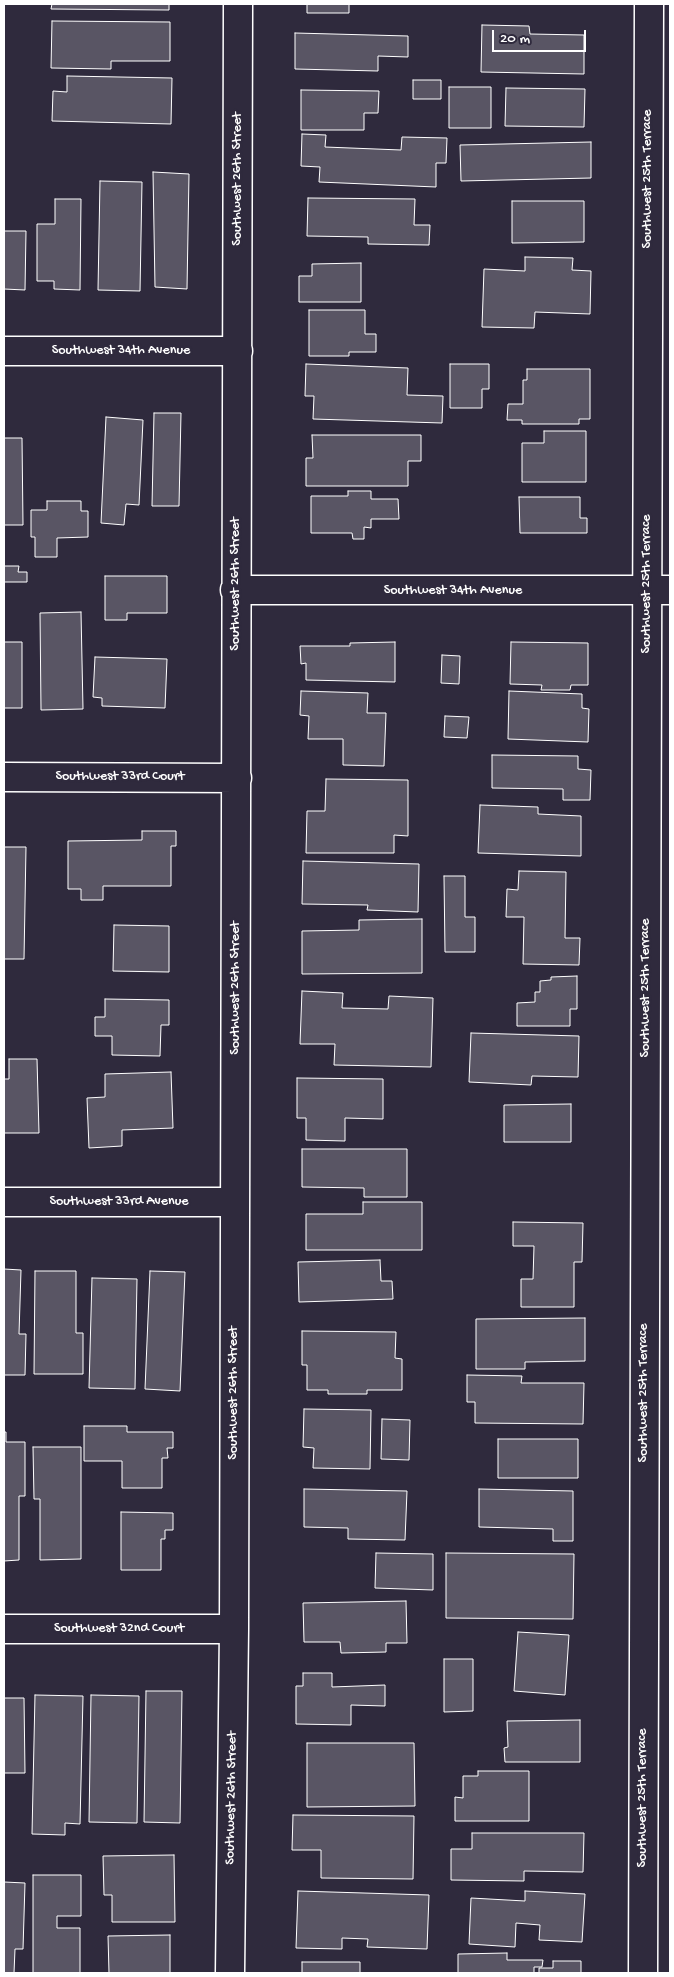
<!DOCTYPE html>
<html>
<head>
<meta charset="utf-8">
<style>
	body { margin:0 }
	#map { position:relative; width:674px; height:1977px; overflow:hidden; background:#2f2a3d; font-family:"Gochi Hand",sans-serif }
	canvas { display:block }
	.frame { position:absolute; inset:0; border:5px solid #fff; pointer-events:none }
	.scale { position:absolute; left:492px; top:30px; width:94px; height:22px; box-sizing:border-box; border:2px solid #fff; border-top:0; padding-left:6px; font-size:15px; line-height:18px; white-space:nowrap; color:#fff; -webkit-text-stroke:4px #2f2a3d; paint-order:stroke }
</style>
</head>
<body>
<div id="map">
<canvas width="674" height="1977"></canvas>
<div class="frame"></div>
<div class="scale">20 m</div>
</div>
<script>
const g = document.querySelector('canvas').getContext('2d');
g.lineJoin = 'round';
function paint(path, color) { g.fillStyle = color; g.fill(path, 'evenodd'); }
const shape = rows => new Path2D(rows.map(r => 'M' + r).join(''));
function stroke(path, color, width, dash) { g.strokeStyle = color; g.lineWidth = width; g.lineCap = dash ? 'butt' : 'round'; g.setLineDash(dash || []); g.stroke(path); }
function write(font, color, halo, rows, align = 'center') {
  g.font = font + ' "Gochi Hand",sans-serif'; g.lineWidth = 5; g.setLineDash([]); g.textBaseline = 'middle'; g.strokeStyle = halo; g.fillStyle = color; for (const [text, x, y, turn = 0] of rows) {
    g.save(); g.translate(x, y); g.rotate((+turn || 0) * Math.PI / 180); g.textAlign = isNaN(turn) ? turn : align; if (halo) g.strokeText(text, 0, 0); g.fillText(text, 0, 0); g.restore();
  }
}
const building = shape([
	[52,4,169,4,169,10,51,9,52,4],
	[307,4,349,4,349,13,307,13,307,4],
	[52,21,170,22,170,61,111,61,111,69,51,68,52,21],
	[482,25,529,26,530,34,584,35,584,74,481,72,482,25],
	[295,33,408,36,408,57,378,56,378,71,295,69,295,33],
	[67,76,172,78,171,124,52,121,53,91,67,92,67,76],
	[413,80,441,80,441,99,413,99,413,80],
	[449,87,491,87,491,128,449,128,449,87],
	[506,88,585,89,584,127,505,126,506,88],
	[301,90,379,91,378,113,364,113,364,130,301,130,301,90],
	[302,134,326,135,325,147,401,150,402,137,447,138,446,163,436,163,436,187,319,182,320,167,301,166,302,134],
	[591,142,591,178,461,181,460,145,591,142],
	[153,172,189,174,187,289,155,287,153,172],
	[100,181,142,182,140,291,98,290,100,181],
	[308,198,415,199,414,225,430,225,429,245,368,244,368,237,307,236,308,198],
	[55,199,81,199,80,290,54,289,54,281,37,281,37,224,55,224,55,199],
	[512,201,584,201,584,242,512,243,512,201],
	[4,231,26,231,25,290,4,289,4,231],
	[525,257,573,258,572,270,591,271,590,314,535,312,534,328,482,327,484,269,525,271,525,257],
	[361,263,361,302,299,302,299,276,312,276,312,264,361,263],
	[309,310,365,310,365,334,376,334,376,352,349,352,349,356,309,356,309,310],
	[306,364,408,368,407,395,443,396,442,423,313,419,314,396,305,396,306,364],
	[450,364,489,364,489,389,482,389,482,408,450,408,450,364],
	[527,369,590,369,590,419,579,419,579,424,522,424,522,420,507,420,508,404,523,404,523,380,527,380,527,369],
	[154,413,181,413,179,506,152,506,154,413],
	[106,417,143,420,139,505,126,504,124,525,101,523,106,417],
	[544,431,586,431,586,482,522,482,522,443,544,443,544,431],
	[312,435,421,435,421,461,408,461,408,486,306,486,306,458,313,458,312,435],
	[4,438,22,438,23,525,4,525,4,438],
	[348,491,371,491,371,499,398,499,399,519,371,519,371,528,364,527,364,539,353,539,352,533,311,533,311,496,348,496,348,491],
	[519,497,580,497,580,518,587,518,587,533,520,533,519,497],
	[47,501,81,501,81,511,88,511,88,537,57,538,57,557,35,557,35,537,31,537,31,510,47,510,47,501],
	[4,566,19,566,18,572,27,572,27,582,4,582,4,566],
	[105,576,167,576,167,613,127,613,127,620,105,620,105,576],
	[81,612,83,709,41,710,40,613,81,612],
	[4,642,22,642,22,708,4,708,4,642],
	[395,642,395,682,306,680,306,663,301,664,300,646,350,646,350,643,395,642],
	[511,642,588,643,588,685,571,685,570,690,541,690,542,685,510,684,511,642],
	[442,655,460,656,459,684,441,683,442,655],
	[95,657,167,659,165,708,102,706,102,698,93,697,95,657],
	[301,691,368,693,367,713,386,713,384,766,343,765,343,739,308,739,309,716,300,715,301,691],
	[509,691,582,694,582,708,589,709,588,742,508,739,509,691],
	[445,716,469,717,467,738,444,737,445,716],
	[492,755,578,756,578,769,591,770,590,800,563,800,563,789,492,788,492,755],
	[326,779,408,780,408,836,394,835,394,853,306,853,307,811,325,811,326,779],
	[480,805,538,807,538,814,581,816,581,856,478,853,480,805],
	[142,831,176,831,176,846,171,846,171,886,103,886,103,900,81,900,81,889,68,889,68,841,142,840,142,831],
	[4,847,26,847,24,959,4,959,4,847],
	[303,861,419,864,418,912,367,910,368,905,302,904,303,861],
	[519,871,566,872,565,938,580,938,579,965,523,964,524,917,506,917,507,889,518,890,519,871],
	[444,876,465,876,465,917,475,917,475,952,445,952,444,876],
	[422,919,422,973,302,974,302,931,359,930,359,920,422,919],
	[114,925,169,926,169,972,113,971,114,925],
	[577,976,577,1009,570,1009,570,1026,517,1026,517,1003,535,1002,535,992,540,992,540,981,551,980,551,977,577,976],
	[302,991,343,993,342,1008,388,1009,389,996,433,998,431,1067,334,1065,335,1044,300,1044,302,991],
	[105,999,169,1000,169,1025,161,1025,160,1056,112,1055,112,1036,95,1036,95,1017,105,1017,105,999],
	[471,1033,579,1036,578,1077,532,1076,531,1085,469,1082,471,1033],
	[9,1059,37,1059,39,1133,4,1133,4,1079,9,1079,9,1059],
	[171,1072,173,1128,122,1130,122,1146,89,1148,87,1098,105,1097,105,1074,171,1072],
	[297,1078,383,1079,383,1119,345,1118,345,1141,306,1140,306,1118,297,1118,297,1078],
	[571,1104,571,1142,504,1142,504,1105,571,1104],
	[302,1149,407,1149,407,1197,364,1197,364,1188,302,1187,302,1149],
	[363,1202,422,1202,422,1250,306,1250,306,1214,363,1214,363,1202],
	[513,1222,583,1223,582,1262,574,1262,574,1307,521,1307,521,1279,533,1279,534,1246,513,1246,513,1222],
	[380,1260,381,1281,392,1281,393,1299,299,1302,298,1262,380,1260],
	[4,1269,21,1270,19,1334,26,1334,25,1375,4,1375,4,1269],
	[35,1271,76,1271,76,1333,83,1333,83,1374,34,1374,35,1271],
	[150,1271,185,1272,180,1391,145,1389,150,1271],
	[92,1278,137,1279,135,1389,89,1388,92,1278],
	[585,1318,585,1361,525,1362,525,1369,476,1369,476,1319,585,1318],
	[302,1331,396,1332,395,1358,402,1359,402,1390,367,1390,367,1394,328,1394,328,1390,307,1390,307,1365,302,1365,302,1331],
	[467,1375,522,1376,521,1383,584,1383,583,1424,475,1423,475,1402,467,1402,467,1375],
	[304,1409,371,1410,370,1469,313,1468,314,1448,303,1447,304,1409],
	[382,1419,410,1420,409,1460,381,1459,382,1419],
	[84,1426,127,1426,127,1432,173,1432,173,1448,167,1448,168,1458,162,1458,162,1488,122,1488,122,1461,84,1461,84,1426],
	[4,1432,6,1432,6,1442,25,1442,25,1496,19,1496,19,1560,4,1561,4,1432],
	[498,1439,578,1439,578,1478,498,1478,498,1439],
	[33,1447,81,1447,81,1559,40,1560,40,1499,34,1499,33,1447],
	[304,1489,407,1491,405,1540,348,1539,348,1528,304,1527,304,1489],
	[479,1489,573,1491,573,1541,553,1541,553,1529,479,1527,479,1489],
	[121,1512,173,1513,173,1530,165,1530,165,1539,161,1539,161,1570,121,1570,121,1512],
	[376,1553,433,1554,433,1590,375,1588,376,1553],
	[446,1553,574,1554,573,1619,446,1618,446,1553],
	[406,1601,407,1643,386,1643,386,1652,341,1653,340,1642,304,1642,303,1603,406,1601],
	[518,1632,569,1635,565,1695,514,1691,518,1632],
	[444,1659,473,1659,473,1711,444,1712,444,1659],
	[303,1673,332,1673,332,1687,385,1685,385,1706,351,1705,351,1725,296,1724,296,1686,303,1686,303,1673],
	[146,1691,182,1691,180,1823,144,1822,146,1691],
	[35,1695,83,1696,80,1824,65,1823,65,1835,32,1834,35,1695],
	[91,1695,139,1696,137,1823,89,1822,91,1695],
	[4,1698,24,1698,25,1773,4,1773,4,1698],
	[580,1720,580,1762,505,1762,504,1748,508,1747,507,1721,580,1720],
	[307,1743,414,1743,415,1806,307,1807,307,1743],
	[478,1771,529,1771,529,1821,455,1821,455,1797,463,1798,463,1776,478,1776,478,1771],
	[293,1815,414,1816,413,1879,321,1878,321,1850,292,1850,293,1815],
	[472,1833,584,1833,583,1872,524,1871,524,1881,451,1880,451,1849,472,1849,472,1833],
	[174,1855,175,1922,112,1922,112,1895,104,1895,103,1856,174,1855],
	[33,1875,81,1875,81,1916,57,1916,57,1928,80,1928,80,1973,33,1973,33,1875],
	[4,1882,25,1883,23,1949,15,1949,14,1973,4,1973,4,1882],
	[298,1891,429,1895,427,1949,367,1947,368,1939,342,1938,342,1949,296,1948,298,1891],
	[525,1891,585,1894,582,1942,539,1940,540,1925,516,1923,515,1947,469,1944,471,1898,525,1901,525,1891],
	[170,1935,170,1973,109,1973,108,1936,170,1935],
	[507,1953,507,1960,543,1960,542,1967,534,1967,534,1973,458,1973,458,1954,507,1953],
	[553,1961,581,1961,581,1973,539,1973,539,1968,553,1968,553,1961],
	[302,1962,360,1962,360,1973,302,1973,302,1962]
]);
paint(building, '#595564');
stroke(building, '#fff', 1);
const minor = shape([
	[4,351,238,351],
	[235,590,670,590],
	[4,777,237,778],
	[4,1202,235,1202],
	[4,1629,234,1629],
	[230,1973,234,1629,238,4],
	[643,1973,649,4]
]);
stroke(minor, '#fff', 31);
stroke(minor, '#2f2a3d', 28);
write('14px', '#fff', '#2f2a3d', [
	["Southwest 26th Street",238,179,-90],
	["Southwest 25th Terrace",648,179,-90],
	["Southwest 34th Avenue",121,351],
	["Southwest 26th Street",236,584,-90],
	["Southwest 25th Terrace",647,584,-90],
	["Southwest 34th Avenue",453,591],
	["Southwest 33rd Court",120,777],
	["Southwest 26th Street",236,988,-90],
	["Southwest 25th Terrace",646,988,-90],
	["Southwest 33rd Avenue",119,1202],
	["Southwest 26th Street",234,1393,-90],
	["Southwest 25th Terrace",644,1393,-90],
	["Southwest 32nd Court",119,1629],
	["Southwest 26th Street",232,1798,-89],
	["Southwest 25th Terrace",643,1798,-90]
]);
</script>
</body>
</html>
